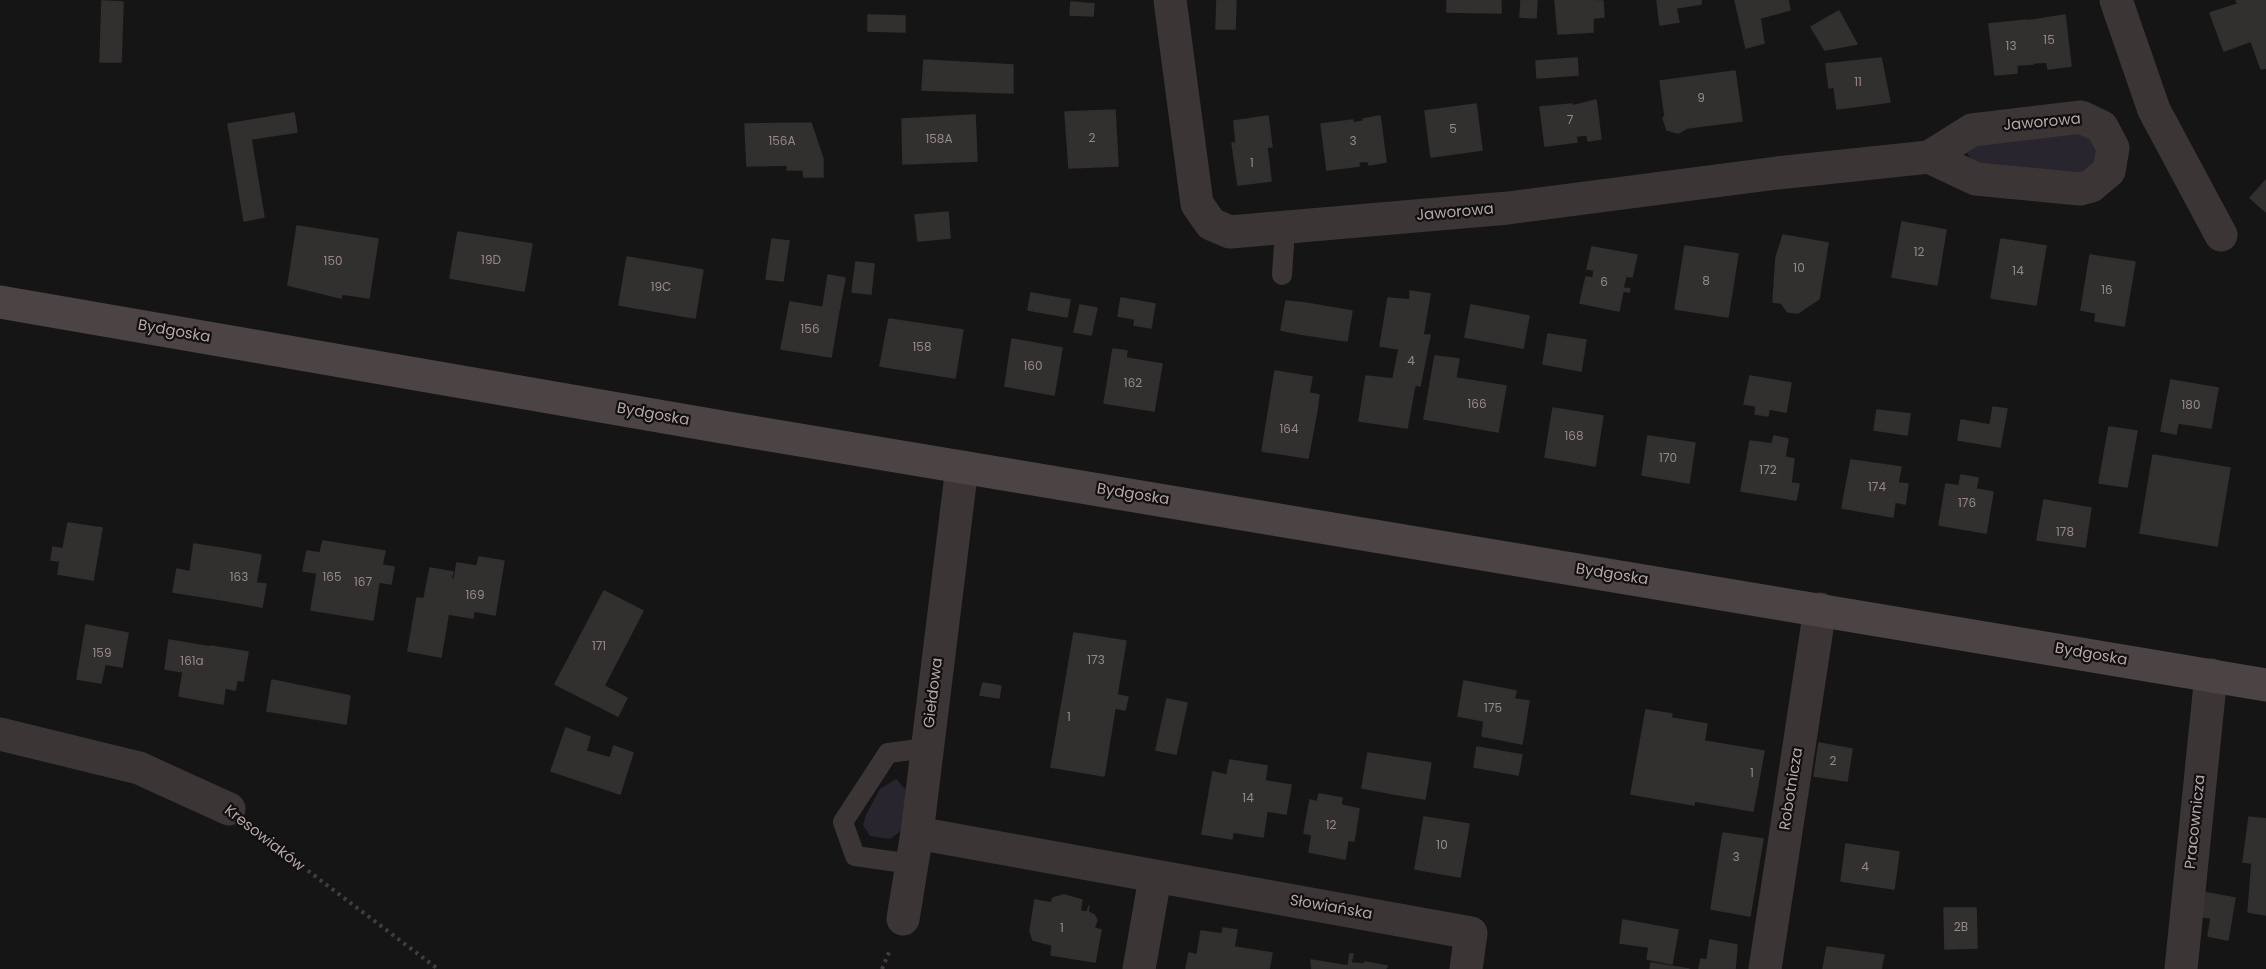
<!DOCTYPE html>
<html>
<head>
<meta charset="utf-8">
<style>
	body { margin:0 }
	canvas { display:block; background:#161515 }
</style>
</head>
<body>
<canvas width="2266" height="969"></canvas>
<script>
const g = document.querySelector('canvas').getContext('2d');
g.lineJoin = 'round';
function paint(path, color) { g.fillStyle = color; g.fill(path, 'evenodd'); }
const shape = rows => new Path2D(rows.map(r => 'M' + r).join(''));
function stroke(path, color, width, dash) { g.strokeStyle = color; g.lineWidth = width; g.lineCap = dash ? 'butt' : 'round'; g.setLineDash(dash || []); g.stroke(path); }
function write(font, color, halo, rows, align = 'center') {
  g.font = font + ' Poppins,sans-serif'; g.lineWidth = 4.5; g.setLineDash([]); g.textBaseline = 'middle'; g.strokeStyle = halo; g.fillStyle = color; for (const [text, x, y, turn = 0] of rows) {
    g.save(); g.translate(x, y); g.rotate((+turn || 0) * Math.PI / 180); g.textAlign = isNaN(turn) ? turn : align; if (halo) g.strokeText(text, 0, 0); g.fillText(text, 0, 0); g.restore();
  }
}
paint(shape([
	[2080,129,2094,139,2098,157,2090,169,2079,177,1972,163,1967,152,1969,145],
	[896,779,906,790,902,830,890,839,870,836,863,825,866,815,880,789]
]), '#28252e');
const building = shape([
	[1217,0,1236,0,1235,29,1216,29,1217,0],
	[1447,0,1501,0,1501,13,1447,12,1447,0],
	[1521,0,1537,0,1536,18,1520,17,1521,0],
	[1555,0,1603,1,1604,17,1593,18,1593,32,1558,34,1555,0],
	[1657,0,1701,0,1701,4,1676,8,1679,22,1660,25,1657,0],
	[1735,0,1788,0,1790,10,1760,18,1764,43,1746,48,1735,0],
	[2236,0,2266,0,2266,15,2217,32,2210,13,2238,4,2236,0],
	[102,1,123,2,121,62,100,62,102,1],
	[1071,2,1094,4,1093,16,1070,15,1071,2],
	[1839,11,1857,44,1825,50,1811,27,1839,11],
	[868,15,905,16,905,32,868,31,868,15],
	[2065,15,2071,66,2048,69,2047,62,2033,63,2027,21,2065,15],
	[2266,15,2266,68,2261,69,2251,41,2224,51,2217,32,2266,15],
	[2027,20,2033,64,2017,65,2017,73,1995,75,1989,24,2027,20],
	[1577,58,1578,75,1537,78,1536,61,1577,58],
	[1881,58,1890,102,1837,109,1834,87,1829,88,1826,64,1881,58],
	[924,60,1013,65,1013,93,922,90,924,60],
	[1735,71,1742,121,1687,128,1678,133,1667,130,1663,118,1665,116,1660,81,1735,71],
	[1596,100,1601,139,1588,141,1587,135,1576,136,1577,142,1545,146,1540,107,1572,104,1572,106,1596,100],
	[1476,104,1482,150,1431,157,1425,111,1476,104],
	[1115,110,1118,166,1069,168,1065,112,1115,110],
	[294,113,297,132,251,139,264,217,244,221,228,124,294,113],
	[975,115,977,161,903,164,902,119,975,115],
	[1268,116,1272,147,1267,147,1271,181,1238,185,1232,143,1236,143,1234,121,1268,116],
	[1380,116,1386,162,1369,165,1368,161,1359,162,1359,166,1327,170,1321,124,1353,120,1353,123,1364,121,1363,119,1380,116],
	[811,123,823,159,823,177,804,177,803,170,787,170,788,165,747,166,745,124,811,123],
	[2266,180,2266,212,2250,198,2266,180],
	[948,212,950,238,918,241,915,215,948,212],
	[1902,222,1946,230,1937,285,1892,277,1902,222],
	[297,226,378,239,369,298,342,294,341,298,288,285,297,226],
	[458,232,532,244,524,291,450,278,458,232],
	[1783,235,1828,243,1819,299,1798,313,1788,312,1781,303,1773,302,1776,258,1783,235],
	[772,239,789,241,783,281,766,279,772,239],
	[2001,239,2046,246,2036,305,1991,298,2001,239],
	[1685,246,1738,254,1728,317,1675,309,1685,246],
	[1592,247,1637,255,1632,277,1626,276,1623,288,1630,289,1629,292,1623,291,1619,311,1580,303,1586,277,1593,278,1594,270,1587,269,1592,247],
	[2090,255,2135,262,2124,326,2095,321,2096,313,2081,310,2090,255],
	[627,257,703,270,695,318,619,305,627,257],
	[856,262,874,264,871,294,852,292,856,262],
	[828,275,845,278,839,310,823,307,828,275],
	[1410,291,1430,294,1423,335,1430,335,1420,386,1415,385,1407,428,1359,421,1366,376,1393,379,1399,349,1380,346,1388,298,1410,300,1410,291],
	[1031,293,1070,300,1067,317,1028,310,1031,293],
	[1121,298,1155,304,1151,328,1134,325,1135,319,1118,316,1121,298],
	[1286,301,1305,303,1300,334,1281,330,1286,301],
	[790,302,839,310,831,357,781,349,790,302],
	[1305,303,1352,311,1347,341,1300,334,1305,303],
	[1080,305,1097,308,1091,335,1074,332,1080,305],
	[1471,305,1529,316,1523,348,1465,337,1471,305],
	[889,319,963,330,955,378,880,366,889,319],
	[1548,334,1586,340,1581,371,1543,364,1548,334],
	[1012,339,1062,348,1054,395,1005,386,1012,339],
	[1113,349,1127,351,1126,358,1162,364,1154,411,1104,403,1113,349],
	[1435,356,1459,359,1448,423,1424,419,1435,356],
	[1275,371,1312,377,1309,393,1319,395,1317,410,1270,402,1275,371],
	[1750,376,1791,383,1786,412,1769,409,1768,416,1755,414,1756,406,1744,404,1750,376],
	[1456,378,1506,386,1498,432,1448,423,1456,378],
	[2171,380,2218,388,2211,428,2178,423,2176,434,2161,431,2171,380],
	[1270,402,1317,410,1308,458,1262,451,1270,402],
	[1993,407,2007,409,2000,447,1958,440,1961,420,1990,425,1993,407],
	[1553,408,1603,416,1595,466,1545,457,1553,408],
	[1877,410,1910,414,1907,435,1874,430,1877,410],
	[2109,427,2137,431,2127,487,2099,483,2109,427],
	[1648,436,1695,443,1689,483,1642,475,1648,436],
	[1774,436,1788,439,1785,457,1794,459,1791,483,1799,484,1796,500,1741,491,1750,441,1772,444,1774,436],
	[2153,455,2230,468,2217,546,2140,533,2153,455],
	[1851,460,1901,467,1898,483,1908,484,1905,504,1895,502,1893,517,1842,508,1851,460],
	[1961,475,1978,478,1976,489,1993,492,1986,533,1939,525,1946,484,1959,486,1961,475],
	[2044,500,2091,508,2085,547,2037,540,2044,500],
	[68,523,102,528,93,580,58,574,60,561,51,560,53,547,63,549,68,523],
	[323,541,354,546,342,615,311,610,317,573,303,571,307,551,320,553,323,541],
	[194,544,226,549,217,599,173,592,177,569,190,572,194,544],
	[354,546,385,551,382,565,394,567,391,584,379,582,373,620,342,615,354,546],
	[226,549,261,555,256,583,266,584,262,607,217,599,226,549],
	[479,557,504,561,495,615,474,611,473,618,448,614,457,563,477,566,479,557],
	[430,568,453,572,451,579,454,580,441,657,408,651,417,598,424,599,430,568],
	[604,591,643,611,604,686,627,698,618,716,555,684,604,591],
	[86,625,128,633,122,667,105,664,101,683,77,679,86,625],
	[1074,633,1126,641,1118,689,1066,680,1074,633],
	[169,640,210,647,201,700,179,696,183,672,165,669,169,640],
	[210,646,248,652,243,681,237,680,235,690,225,688,223,704,201,700,210,646],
	[272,680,350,696,346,724,267,711,272,680],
	[1066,680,1118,689,1117,695,1128,697,1125,710,1115,708,1104,776,1051,767,1066,680],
	[1464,681,1516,691,1514,699,1529,701,1522,744,1482,736,1484,721,1458,716,1464,681],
	[983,683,1001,686,999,698,980,695,983,683],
	[1167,699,1187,703,1176,754,1156,750,1167,699],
	[1646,710,1672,714,1671,718,1707,724,1694,805,1631,794,1646,710],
	[566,728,590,737,586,751,610,758,614,746,633,753,620,794,551,771,566,728],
	[1704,741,1764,751,1753,811,1695,801,1704,741],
	[1819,743,1852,749,1847,781,1814,776,1819,743],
	[1477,747,1522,755,1518,775,1474,767,1477,747],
	[1368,753,1400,758,1394,794,1362,788,1368,753],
	[1400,758,1431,763,1425,799,1394,794,1400,758],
	[1230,760,1267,766,1265,781,1291,785,1286,814,1267,811,1263,837,1233,832,1232,839,1202,834,1213,772,1227,775,1230,760],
	[1319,794,1342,798,1341,805,1359,809,1354,841,1348,840,1345,859,1309,852,1312,835,1304,833,1310,800,1317,802,1319,794],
	[1424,817,1469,824,1460,877,1415,869,1424,817],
	[2249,817,2266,819,2266,865,2243,862,2249,817],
	[1723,833,1763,839,1750,916,1711,909,1723,833],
	[1846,844,1899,852,1894,889,1841,881,1846,844],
	[2252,863,2266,865,2266,915,2248,912,2252,863],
	[2202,892,2235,898,2228,940,2208,936,2211,918,2198,916,2202,892],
	[1064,895,1082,900,1080,911,1087,912,1089,906,1088,912,1094,915,1097,920,1094,928,1101,930,1095,962,1051,955,1052,945,1033,940,1030,931,1035,900,1051,903,1053,898,1064,895],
	[1944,908,1976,908,1977,948,1945,949,1944,908],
	[1623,920,1678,930,1672,964,1647,959,1649,947,1620,943,1623,920],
	[1223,928,1237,930,1234,947,1272,953,1269,969,1186,969,1189,953,1197,955,1201,931,1222,934,1223,928],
	[1710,940,1737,945,1735,969,1699,969,1701,959,1707,960,1710,940],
	[1827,947,1884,955,1881,969,1823,969,1827,947],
	[1350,954,1353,954,1351,963,1365,964,1365,962,1387,966,1387,967,1385,969,1312,969,1311,960,1348,966,1350,954],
	[1651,963,1689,969,1650,969,1651,963]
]);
paint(building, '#32302f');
stroke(building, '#322f2e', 1.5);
stroke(shape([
	[254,830,438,969],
	[882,969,890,950]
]), '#443d3e', 4, [3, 4.5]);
stroke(shape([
	[1282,275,1285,229],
	[912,864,855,856,843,822,888,753,927,748]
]), '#3b3635', 20);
stroke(shape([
	[1170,0,1197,204,1211,224,1230,232,1508,208,1777,173,1929,157,1972,130,2081,117,2102,127,2113,148,2109,171,2091,186,2080,189,1976,179,1929,157],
	[2116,0,2154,110,2221,235],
	[0,734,139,768,229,809],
	[917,833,1471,933,1466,969],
	[903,919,917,833,962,467],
	[1139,969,1155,878],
	[1765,969,1820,609],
	[2181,969,2211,675]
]), '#3b3635', 33);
stroke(shape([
	[0,302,722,427,2266,685]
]), '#4c4344', 33);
write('12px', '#968889', null, [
	["15",2049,41],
	["13",2011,47],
	["11",1858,83],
	["9",1701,99],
	["7",1570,121],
	["5",1453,130],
	["2",1092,139],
	["158A",939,140],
	["156A",782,142],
	["3",1353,142],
	["1",1252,164],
	["12",1919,253],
	["19D",491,261],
	["150",333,262],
	["10",1799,269],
	["14",2018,272],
	["8",1706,282],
	["6",1604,283],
	["19C",661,288],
	["16",2107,291],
	["156",810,330],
	["158",922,348],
	["4",1411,362],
	["160",1033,367],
	["162",1133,384],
	["166",1477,405],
	["180",2191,406],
	["164",1289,430],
	["168",1574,437],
	["170",1668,459],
	["172",1768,471],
	["174",1877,488],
	["176",1967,504],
	["178",2065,533],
	["163",239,578],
	["165",332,578],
	["167",363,583],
	["169",475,596],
	["171",599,647],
	["159",102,654],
	["173",1096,661],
	["161a",192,662],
	["175",1493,709],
	["1",1069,718],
	["2",1833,762],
	["1",1752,774],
	["14",1248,799],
	["12",1331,826],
	["10",1442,846],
	["3",1736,858],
	["4",1865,868],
	["2B",1961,928],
	["1",1062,929]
]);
write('15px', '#b7a6a7', '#111010', [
	["Jaworowa",2042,123,-5],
	["Jaworowa",1455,213,-5],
	["Bydgoska",174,332,10],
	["Bydgoska",653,415,10],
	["Bydgoska",1133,495,9],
	["Bydgoska",1612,575,9],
	["Bydgoska",2091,655,10],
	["Giełdowa",934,693,-83],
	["Robotnicza",1792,789,-81],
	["Pracownicza",2196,822,-84],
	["Kresowiaków",264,839,38],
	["Słowiańska",1331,908,10]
]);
</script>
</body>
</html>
